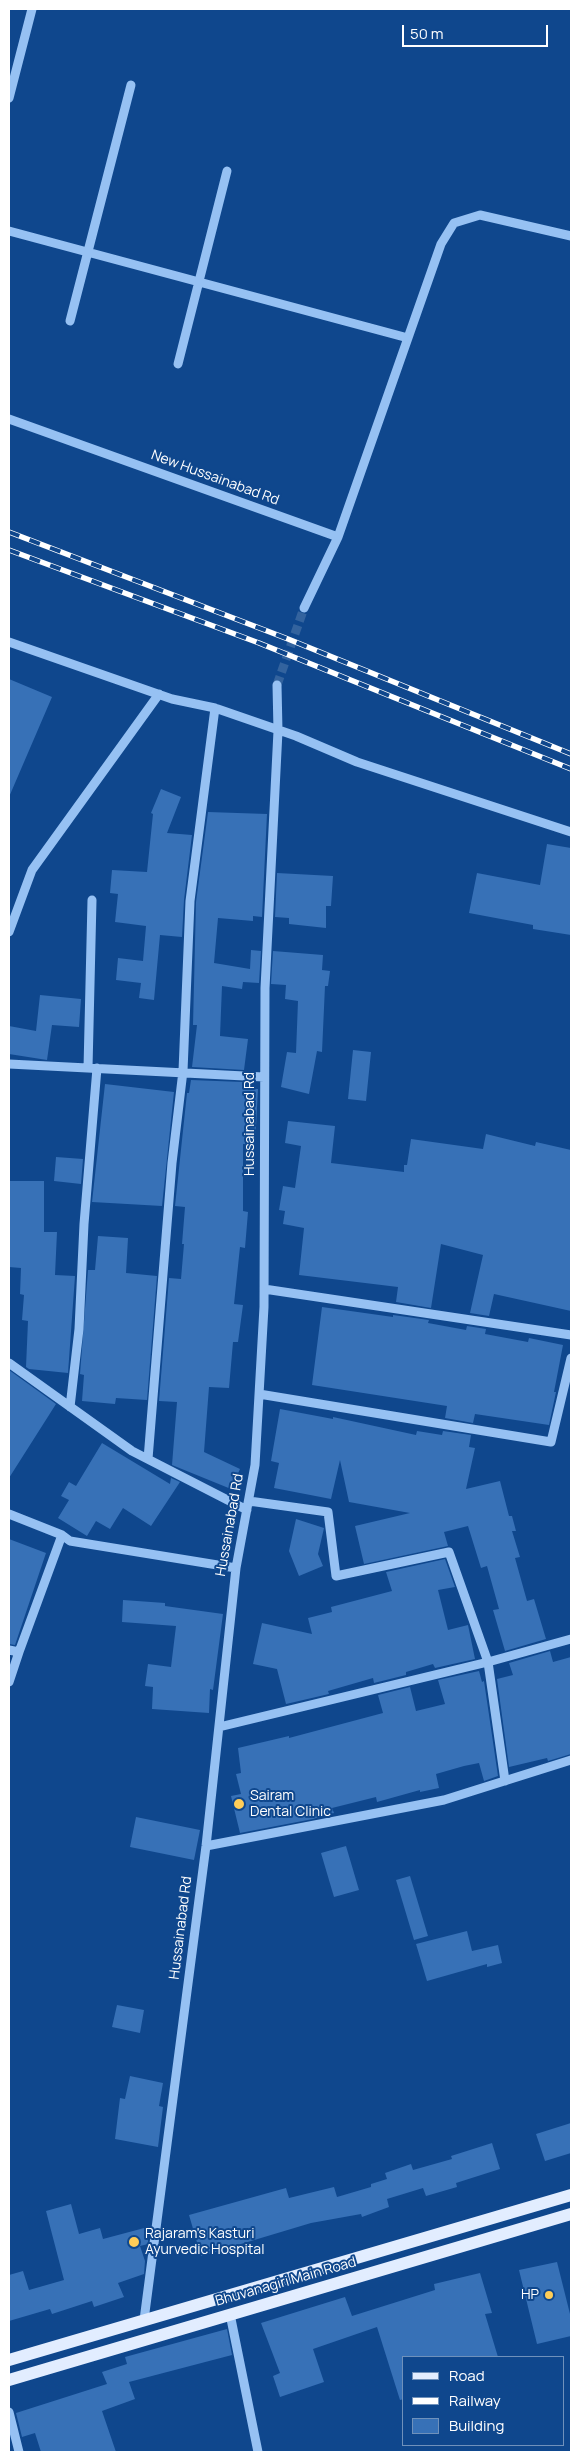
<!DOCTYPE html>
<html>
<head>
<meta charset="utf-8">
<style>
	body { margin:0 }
	#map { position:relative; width:580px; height:2461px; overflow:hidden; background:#0f478d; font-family:Manrope,sans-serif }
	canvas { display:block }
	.frame { position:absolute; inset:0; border:10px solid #fff; pointer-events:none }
	.legend { position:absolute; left:402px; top:2356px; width:162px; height:90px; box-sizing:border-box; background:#0f478d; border:1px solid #6f91bb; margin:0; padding:6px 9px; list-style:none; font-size:15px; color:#fff }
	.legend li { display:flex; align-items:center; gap:10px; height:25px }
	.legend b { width:25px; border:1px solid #6f91bb }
	.scale { position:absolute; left:402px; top:25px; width:146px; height:22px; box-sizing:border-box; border:2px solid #fff; border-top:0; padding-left:6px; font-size:15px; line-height:18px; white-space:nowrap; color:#fff; -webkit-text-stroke:4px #0f478d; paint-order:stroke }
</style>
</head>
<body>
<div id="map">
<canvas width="580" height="2461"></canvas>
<div class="frame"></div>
<ul class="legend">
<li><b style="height:6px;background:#e2edff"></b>Road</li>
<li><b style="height:6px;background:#fff"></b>Railway</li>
<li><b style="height:14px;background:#3771b7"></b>Building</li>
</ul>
<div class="scale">50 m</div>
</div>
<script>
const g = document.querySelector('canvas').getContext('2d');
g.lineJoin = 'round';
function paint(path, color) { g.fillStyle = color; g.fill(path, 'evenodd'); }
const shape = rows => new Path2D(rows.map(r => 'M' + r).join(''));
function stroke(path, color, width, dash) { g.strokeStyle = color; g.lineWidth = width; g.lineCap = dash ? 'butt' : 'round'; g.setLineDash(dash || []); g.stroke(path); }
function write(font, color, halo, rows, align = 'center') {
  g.font = font + ' Manrope,sans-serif'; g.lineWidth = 4; g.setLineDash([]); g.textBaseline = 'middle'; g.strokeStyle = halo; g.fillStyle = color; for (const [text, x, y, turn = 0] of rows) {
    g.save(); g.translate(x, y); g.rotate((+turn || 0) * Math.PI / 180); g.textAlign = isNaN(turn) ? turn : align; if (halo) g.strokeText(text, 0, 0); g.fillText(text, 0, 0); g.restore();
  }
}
paint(shape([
	[9,679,52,697,9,797],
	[161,789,181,797,167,833,192,835,184,900,182,937,160,935,154,1000,139,998,141,983,116,980,118,958,143,961,146,926,115,922,118,894,110,893,112,870,147,872,153,814,151,813],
	[208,812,267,814,262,917,253,916,253,921,218,918,214,963,250,969,251,950,261,951,259,983,243,982,242,989,222,986,220,1036,248,1039,244,1070,192,1067,197,1025,193,1025,196,902],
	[547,844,571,848,571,935,533,929,533,925,469,913,477,873,540,885],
	[277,873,333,876,331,906,326,906,326,928,289,924,289,918,275,917],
	[273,951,323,955,322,970,330,971,328,986,325,986,322,1052,317,1051,309,1094,281,1087,287,1052,296,1053,298,1001,285,999,286,985,271,984],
	[40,995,81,999,79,1027,52,1025,47,1060,9,1054,9,1026,36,1031],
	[353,1050,371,1052,366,1101,348,1099],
	[191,1080,243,1082,242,1088,258,1089,255,1145,243,1144,243,1211,248,1212,245,1248,240,1247,234,1304,243,1305,238,1342,233,1342,229,1388,209,1387,204,1452,240,1469,231,1489,172,1465,177,1402,159,1401,169,1278,181,1279,184,1244,182,1244,185,1207,175,1206,187,1093,189,1093],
	[105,1084,174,1092,162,1206,92,1202],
	[288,1121,335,1126,331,1163,404,1172,404,1165,407,1165,411,1139,483,1149,486,1134,535,1146,536,1142,571,1150,571,1311,494,1294,489,1316,470,1313,483,1255,441,1244,431,1308,396,1302,398,1287,299,1275,304,1228,283,1224,285,1211,279,1210,283,1186,295,1188,301,1146,285,1143],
	[56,1157,83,1159,81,1184,54,1181],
	[9,1181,44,1181,44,1232,57,1232,55,1275,75,1276,68,1373,29,1369,26,1367,28,1321,22,1320,24,1295,20,1294,21,1268,9,1267],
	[98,1236,128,1238,126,1273,157,1276,147,1400,116,1398,115,1404,82,1401,84,1375,80,1374,88,1270,95,1270],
	[322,1307,393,1317,393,1315,429,1320,428,1323,466,1330,467,1326,486,1329,485,1334,528,1342,529,1338,563,1345,554,1392,556,1392,549,1425,475,1414,473,1423,445,1418,447,1406,312,1385],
	[9,1370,56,1404,9,1478],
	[280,1409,333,1419,333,1417,416,1435,417,1431,442,1435,443,1431,471,1435,469,1447,475,1448,466,1489,500,1481,509,1516,512,1516,516,1531,512,1531,520,1557,515,1558,527,1601,534,1599,546,1639,505,1651,493,1610,499,1609,487,1566,481,1568,468,1526,444,1532,448,1546,364,1564,355,1526,410,1513,349,1502,340,1460,331,1499,274,1488,279,1463,271,1461],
	[102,1443,170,1484,171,1478,180,1482,151,1526,123,1508,110,1529,96,1521,87,1536,58,1518,69,1500,61,1496,69,1482,76,1486],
	[296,1519,324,1528,318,1554,323,1566,299,1576,289,1551],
	[9,1539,46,1553,15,1645,9,1644],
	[445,1559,455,1587,438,1590,448,1630,468,1625,475,1659,435,1668,433,1664,406,1672,406,1675,374,1683,373,1678,328,1691,329,1694,286,1704,277,1669,253,1664,262,1623,312,1634,308,1618,332,1612,331,1607,392,1591,386,1572],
	[123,1600,165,1603,165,1606,223,1614,213,1690,210,1689,209,1713,152,1709,153,1687,145,1686,148,1664,171,1667,176,1626,122,1622],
	[550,1651,553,1662,571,1657,571,1754,548,1761,547,1758,509,1767,497,1679,513,1675,509,1663],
	[479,1671,482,1682,484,1681,498,1776,484,1781,479,1763,464,1766,436,1774,439,1788,420,1792,420,1790,377,1802,376,1797,332,1808,334,1813,313,1819,240,1833,231,1796,241,1794,236,1774,241,1773,238,1748,289,1736,289,1738,383,1713,378,1695,410,1687,416,1711,445,1704,438,1680],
	[136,1817,200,1830,194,1860,130,1847],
	[346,1846,359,1890,334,1897,321,1853],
	[410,1876,428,1936,414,1940,396,1880],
	[467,1931,472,1951,498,1945,502,1963,487,1967,487,1964,427,1981,416,1944],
	[117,2005,144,2010,140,2033,112,2027],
	[130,2076,163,2083,159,2106,163,2107,158,2147,115,2139,120,2098,125,2099],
	[571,2123,571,2153,545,2161,536,2134],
	[492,2143,500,2169,456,2183,457,2187,426,2196,423,2188,387,2199,389,2207,362,2217,361,2214,311,2223,201,2256,189,2215,286,2188,289,2198,334,2187,337,2197,371,2187,371,2184,387,2179,385,2173,411,2164,413,2170,452,2159,451,2156],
	[71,2204,79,2234,100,2228,103,2239,148,2227,148,2244,140,2246,145,2261,144,2274,118,2283,124,2297,94,2307,92,2301,52,2314,50,2309,9,2321,9,2275,23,2271,29,2290,64,2280,46,2211],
	[557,2262,571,2318,571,2336,537,2344,519,2270],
	[480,2273,492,2313,485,2314,498,2357,404,2357,404,2399,400,2400,377,2327,313,2349,324,2382,280,2397,273,2376,280,2373,261,2323,345,2297,352,2316,435,2290,434,2284],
	[227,2329,232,2355,129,2382,135,2399,102,2411,116,2452,41,2452,35,2433,22,2437,16,2413,107,2384,102,2372,127,2364,125,2357]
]), '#3771b7');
stroke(shape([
	[277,685,304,608]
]), '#33639e', 9, [9, 4.5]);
stroke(shape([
	[9,98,32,9],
	[9,231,408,338],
	[70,321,131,85],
	[178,364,227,171],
	[9,419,338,537,304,608],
	[338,537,441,244,454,223,480,215,571,236],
	[9,642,172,699,215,708,296,736,357,762,571,832],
	[9,932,32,870,159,694],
	[9,1064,264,1077],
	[88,1068,92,900],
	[264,1289,571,1335],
	[9,1363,132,1451,247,1510],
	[259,1394,551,1442,571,1358],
	[70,1407,79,1329,84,1224,97,1068],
	[148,1459,172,1163,183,1071,190,901,215,708],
	[9,1514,62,1535,70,1541,236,1568],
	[9,1650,19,1652,62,1535],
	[9,1682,19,1652],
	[219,1727,488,1662,449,1552,336,1576,328,1512,249,1501],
	[505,1781,488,1662,571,1639],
	[206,1846,444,1800,571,1760],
	[230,2314,258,2452],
	[144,2320,206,1846,236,1568,255,1465,264,1307,265,988,278,731,277,685],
	[9,2412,19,2452]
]), '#96c1f3', 9);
stroke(shape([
	[9,2360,571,2195],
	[9,2380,571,2214]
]), '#e2edff', 12);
const rail = shape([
	[9,532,288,639,571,754],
	[9,550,259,643,571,769]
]);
stroke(rail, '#fff', 5.5);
stroke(rail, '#0f478d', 4, [11]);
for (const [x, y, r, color] of [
	[239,1804,6,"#ffcd58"],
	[134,2242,6,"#ffcd58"],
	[549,2295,5,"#ffcd58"]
]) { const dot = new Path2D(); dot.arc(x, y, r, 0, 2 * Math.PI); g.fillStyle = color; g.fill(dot); stroke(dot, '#0f478d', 2); }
write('14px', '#fff', '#0f478d', [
	["New Hussainabad Rd",215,478,20],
	["Hussainabad Rd",250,1124,-90],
	["Hussainabad Rd",230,1525,-80],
	["Hussainabad Rd",181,1928,-83],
	["Bhuvanagiri Main Road",286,2282,-16]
]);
write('14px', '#fff', '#0f478d', [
	["Sairam",250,1796],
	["Dental Clinic",250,1812],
	["Rajaram's Kasturi",145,2234],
	["Ayurvedic Hospital",145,2250],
	["HP",539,2295,"right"]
], 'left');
</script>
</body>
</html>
